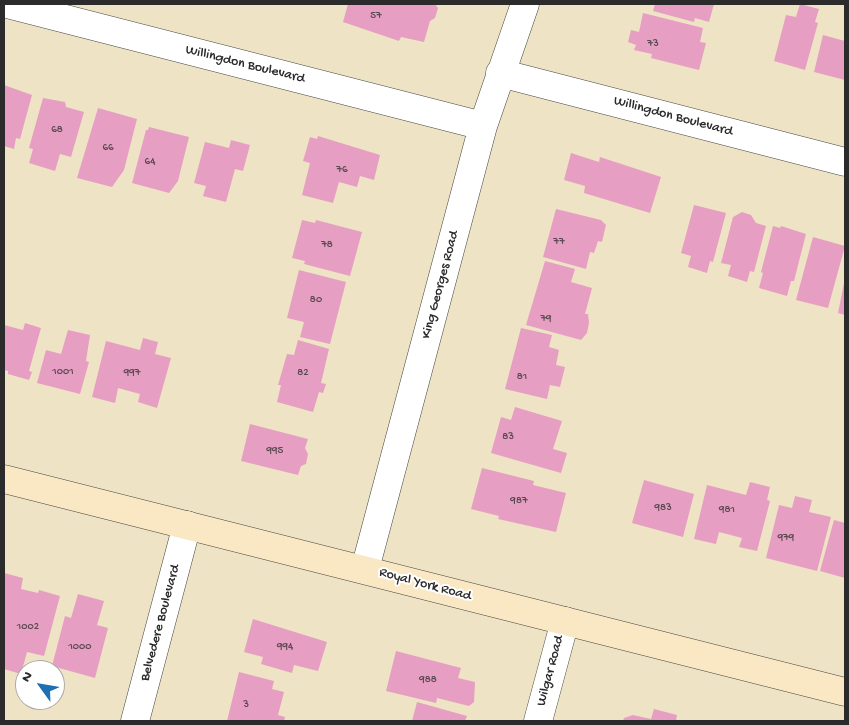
<!DOCTYPE html>
<html>
<head>
<meta charset="utf-8">
<style>
	body { margin:0 }
	#map { position:relative; width:849px; height:725px; overflow:hidden; background:#eee3c5; font-family:"Gochi Hand",sans-serif }
	canvas { display:block }
	.frame { position:absolute; inset:0; border:5px solid #2b2b2b; pointer-events:none }
	.north { position:absolute; left:15px; top:660px; width:50px; height:50px; box-sizing:border-box; background:#fff; border:1px solid #aaa; border-radius:50%; rotate:302deg; font-size:14px; font-weight:700; line-height:20px; text-align:center; color:#2b2b2b }
	.north::after { content:''; display:block; margin:auto; width:18px; height:22px; background:#1f6fb2; clip-path:polygon(50% 0,100% 100%,50% 72%,0 100%) }
</style>
</head>
<body>
<div id="map">
<canvas width="849" height="725"></canvas>
<div class="frame"></div>
<div class="north">N</div>
</div>
<script>
const g = document.querySelector('canvas').getContext('2d');
g.lineJoin = 'round';
function paint(path, color) { g.fillStyle = color; g.fill(path, 'evenodd'); }
const shape = rows => new Path2D(rows.map(r => 'M' + r).join(''));
function stroke(path, color, width, dash) { g.strokeStyle = color; g.lineWidth = width; g.lineCap = dash ? 'butt' : 'round'; g.setLineDash(dash || []); g.stroke(path); }
function write(font, color, halo, rows, align = 'center') {
  g.font = font + ' "Gochi Hand",sans-serif'; g.lineWidth = 4; g.setLineDash([]); g.textBaseline = 'middle'; g.strokeStyle = halo; g.fillStyle = color; for (const [text, x, y, turn = 0] of rows) {
    g.save(); g.translate(x, y); g.rotate((+turn || 0) * Math.PI / 180); g.textAlign = isNaN(turn) ? turn : align; if (halo) g.strokeText(text, 0, 0); g.fillText(text, 0, 0); g.restore();
  }
}
paint(shape([
	[348,4,435,4,438,8,435,18,430,21,424,42,401,37,399,41,343,22],
	[655,4,714,4,709,22,695,18,694,22,653,11],
	[800,4,819,9,815,22,818,23,805,70,774,61,786,15,796,17],
	[643,13,703,28,700,42,706,43,699,70,651,58,652,54,634,50,636,45,628,42,631,30,639,32],
	[823,35,845,41,845,80,814,72],
	[4,85,32,95,20,139,16,138,14,149,4,146],
	[43,98,65,102,66,107,84,112,71,157,60,154,55,171,29,163,33,149,29,148],
	[98,108,137,119,124,170,112,187,77,178],
	[149,127,189,137,178,181,169,193,132,183,146,130,148,130],
	[318,136,380,155,374,180,360,176,357,187,339,182,333,203,302,195,310,163,303,161,310,137,317,139],
	[231,140,250,145,243,171,235,169,226,202,203,196,206,186,194,183,205,142,229,148],
	[571,153,599,162,600,157,661,177,650,213,584,193,585,186,564,180],
	[694,205,726,213,713,262,710,261,707,273,688,267,691,256,681,253],
	[556,209,601,220,606,225,602,242,598,241,594,253,590,252,586,269,543,257],
	[742,212,751,215,756,223,766,226,754,272,750,271,747,282,728,276,731,265,721,263,733,217],
	[302,220,315,223,316,220,362,232,350,276,304,264,305,261,292,258],
	[773,226,780,228,781,226,806,234,794,281,791,281,787,296,759,288,763,273,761,272],
	[813,237,845,246,828,308,796,300],
	[545,261,575,269,571,282,592,288,585,314,588,314,589,323,587,333,581,340,526,325],
	[299,270,346,282,330,344,300,337,304,322,287,318],
	[845,278,845,315,838,313],
	[25,323,41,328,29,371,32,372,29,380,8,374,8,371,4,370,4,325,23,330],
	[521,328,552,335,549,347,559,350,556,365,565,367,560,387,550,385,547,399,505,389],
	[68,330,90,335,86,361,89,362,80,394,37,383,46,350,61,354],
	[143,338,158,342,155,354,171,358,157,408,138,402,140,394,118,388,115,403,92,397,106,341,140,350],
	[298,340,329,349,321,383,326,384,323,393,319,392,313,412,277,402,281,385,278,385,287,354,294,355],
	[515,407,562,421,553,449,567,453,561,473,491,453,501,417,511,420],
	[250,424,308,439,305,448,308,454,306,464,301,466,298,475,241,461],
	[482,468,534,481,533,485,566,493,556,532,498,519,499,516,471,509],
	[644,480,694,494,683,537,632,523],
	[750,482,770,487,767,500,770,501,757,551,739,547,742,538,719,532,716,544,694,539,707,485,746,495],
	[795,496,812,500,809,512,831,517,817,571,766,558,779,505,792,508],
	[834,520,845,523,845,578,820,571],
	[4,573,23,578,21,589,38,593,39,590,60,596,44,656,27,652,21,674,4,669],
	[78,594,104,601,97,625,108,628,95,678,52,666,65,616,71,618],
	[253,619,327,642,318,671,294,665,292,673,261,664,263,657,244,652],
	[396,651,461,668,458,678,475,682,474,702,469,706,437,698,436,703,386,691],
	[239,672,274,681,272,689,284,692,278,715,285,717,284,721,227,721],
	[417,702,467,716,465,721,412,721],
	[654,709,677,715,676,721,623,721,624,718,633,715,651,719]
]), '#e69fc2');
const street = shape([
	[7,4,483,126],
	[500,73,845,162],
	[365,569,483,126,525,4],
	[135,721,187,525],
	[538,721,565,621]
]);
const secondary = shape([
	[4,479,845,692]
]);
stroke(street, '#484742', 29);
stroke(secondary, '#484742', 29);
stroke(street, '#fff', 28);
stroke(secondary, '#fae7c3', 28);
write('11px', '#5a4851', null, [
	["57",376,16],
	["73",653,44],
	["68",57,130],
	["66",108,148],
	["64",150,162],
	["76",342,170],
	["77",559,242],
	["78",327,245],
	["80",316,300],
	["79",546,319],
	["1001",63,372],
	["997",132,373],
	["82",303,373],
	["81",522,377],
	["83",508,437],
	["995",275,451],
	["987",519,501],
	["983",663,508],
	["981",727,510],
	["979",786,538],
	["1002",28,627],
	["1000",80,647],
	["994",285,647],
	["988",428,680],
	["3",246,705]
]);
write('14px', '#2b2b2b', '#fff', [
	["Willingdon Boulevard",245,65,14],
	["Willingdon Boulevard",673,117,15],
	["King Georges Road",441,285,-75],
	["Royal York Road",425,585,15],
	["Belvedere Boulevard",161,623,-75],
	["Wilgar Road",551,671,-75]
]);
</script>
</body>
</html>
